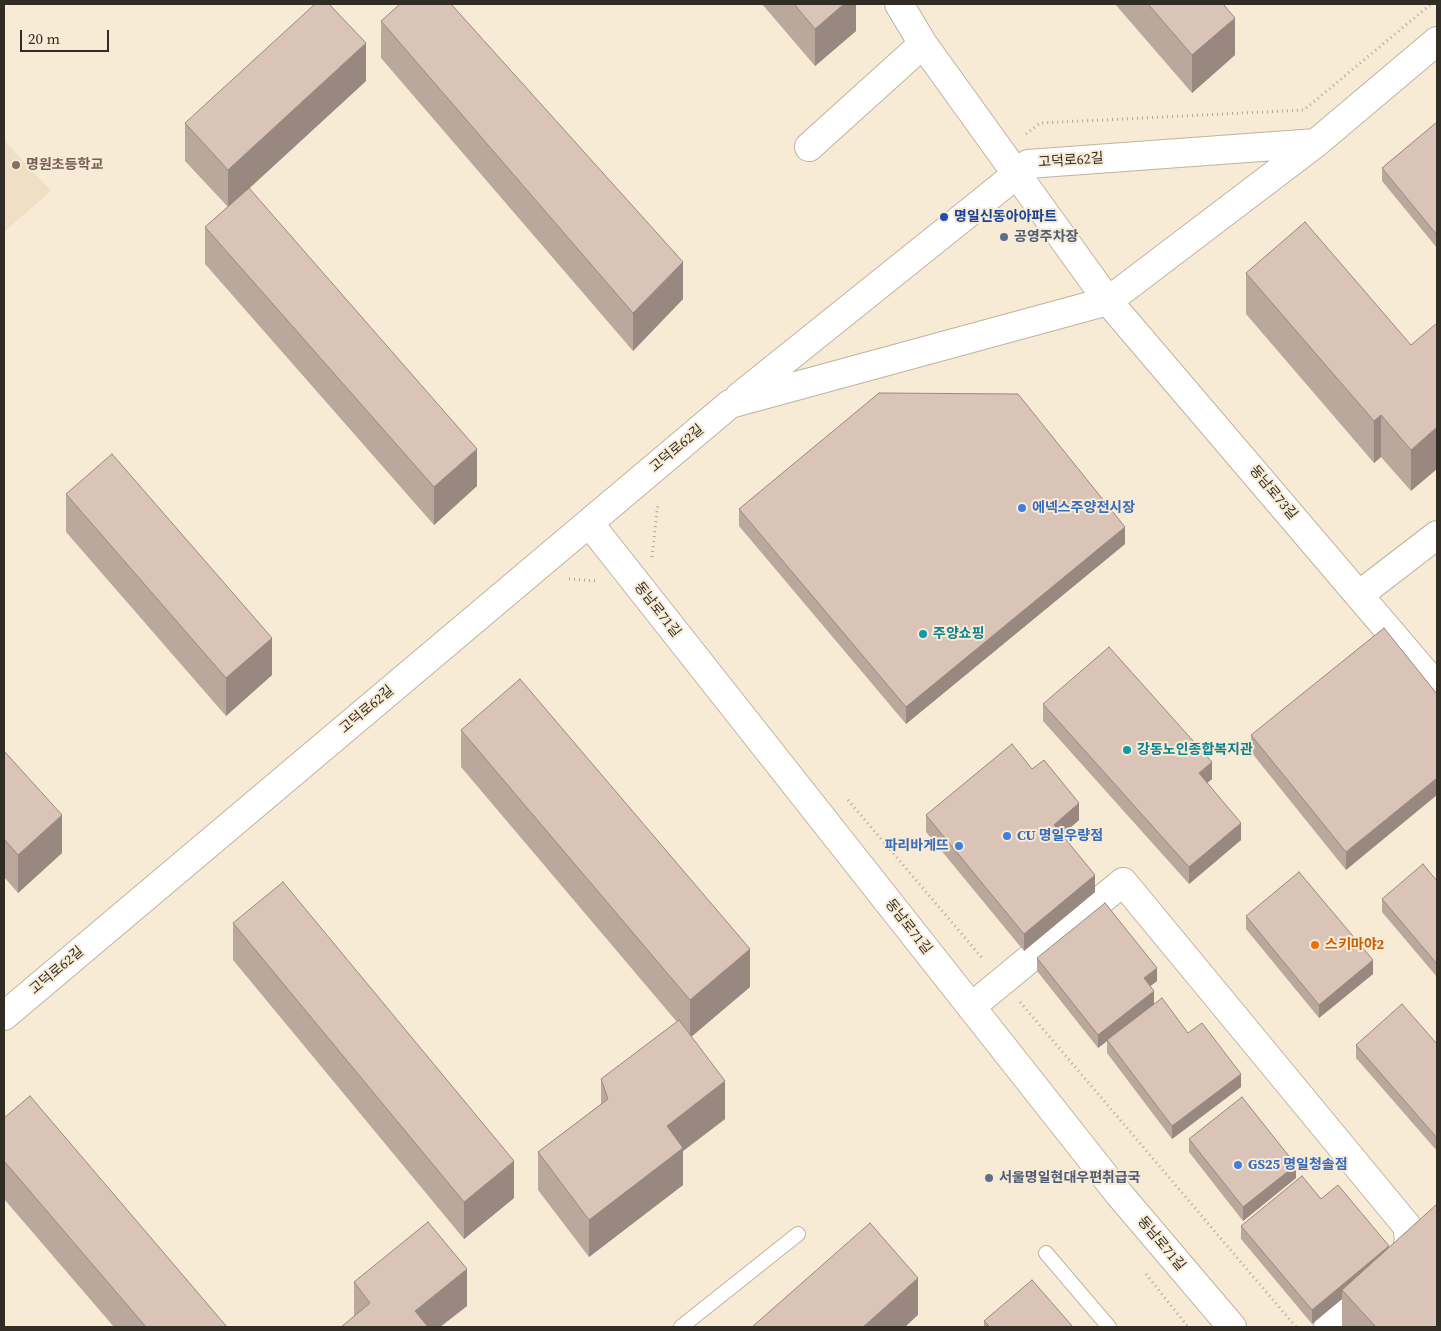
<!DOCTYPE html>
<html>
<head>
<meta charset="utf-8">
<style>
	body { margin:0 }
	#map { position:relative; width:1441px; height:1331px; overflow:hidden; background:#f8ebd6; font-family:"Source Serif 4",serif }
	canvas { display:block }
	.frame { position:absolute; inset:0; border:5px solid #312c24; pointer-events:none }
	.scale { position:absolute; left:20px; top:30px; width:89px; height:22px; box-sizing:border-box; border:2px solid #312c24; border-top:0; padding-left:6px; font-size:15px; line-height:18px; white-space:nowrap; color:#312c24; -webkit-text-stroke:4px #f8ebd6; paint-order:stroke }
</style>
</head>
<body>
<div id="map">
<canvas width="1441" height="1331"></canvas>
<div class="frame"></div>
<div class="scale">20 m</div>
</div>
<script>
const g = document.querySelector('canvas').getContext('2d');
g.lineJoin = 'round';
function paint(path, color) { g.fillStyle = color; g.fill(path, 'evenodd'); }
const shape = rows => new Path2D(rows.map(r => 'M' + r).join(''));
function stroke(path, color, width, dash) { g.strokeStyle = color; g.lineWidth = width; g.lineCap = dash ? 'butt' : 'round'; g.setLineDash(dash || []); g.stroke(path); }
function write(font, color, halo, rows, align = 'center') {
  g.font = font + ' "Source Serif 4","Noto Sans KR",serif'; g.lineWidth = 4; g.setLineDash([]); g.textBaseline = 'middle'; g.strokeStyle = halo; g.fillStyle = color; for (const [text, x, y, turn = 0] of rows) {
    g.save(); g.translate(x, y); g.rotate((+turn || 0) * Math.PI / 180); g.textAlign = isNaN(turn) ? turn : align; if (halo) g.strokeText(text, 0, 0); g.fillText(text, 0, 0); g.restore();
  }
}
paint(shape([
	[4,140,51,191,4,232]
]), '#efdfc4');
const lane = shape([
	[1046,1253,1109,1327],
	[681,1327,798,1234]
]);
const street = shape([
	[899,4,923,44,1108,301,1437,687],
	[809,147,923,44],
	[739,397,1017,174,1028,164,1316,143],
	[589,523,1119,1194,1232,1327],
	[1359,595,1437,535],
	[971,1007,1123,882,1407,1226,1409,1239,1406,1254,1395,1267,1328,1327],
	[4,1016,730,404,1108,301,1316,143,1437,41]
]);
stroke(lane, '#bfb39f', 16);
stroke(street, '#bfb39f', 30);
stroke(shape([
	[1026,134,1040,123,1304,110,1431,4],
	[652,557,658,503],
	[569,579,598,581],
	[848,800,983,959],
	[1020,1002,1296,1327],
	[1146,1274,1188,1327]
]), '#b0a696', 3, [1, 4]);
stroke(lane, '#fff', 14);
stroke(street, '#fff', 28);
paint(shape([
	[762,4,856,4,856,31,815,66],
	[1115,4,1223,4,1235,55,1192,93],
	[381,21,683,299,633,351,381,58],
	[366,81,249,188,477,486,434,525,205,264,205,227,228,207,185,161,185,123],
	[1437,122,1437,248,1382,181,1382,168],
	[1246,273,1411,345,1411,491,1381,457,1374,463,1246,314],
	[66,494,272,675,226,716,66,532],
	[739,509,1125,544,906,724,739,526],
	[1437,694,1346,870,1251,752,1251,735],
	[1043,704,1212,779,1207,783,1241,840,1189,884,1043,721],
	[461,730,750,987,691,1036,725,1119,683,1151,683,1185,589,1257,538,1190,538,1152,601,1104,601,1079,677,1022,461,767],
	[4,751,62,853,18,893,4,877],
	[1032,769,1079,820,1062,835,1095,892,1024,951,926,832,926,815],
	[1437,881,1437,977,1382,912,1382,899],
	[1246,916,1373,974,1319,1018,1246,929],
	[233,923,514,1198,464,1239,233,960],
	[1037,958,1157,981,1150,986,1154,1004,1188,1033,1241,1087,1172,1139,1107,1053,1107,1041,1098,1048,1037,971],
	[1437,1044,1437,1151,1356,1058,1356,1045],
	[4,1118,227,1327,114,1327,4,1199],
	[1189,1139,1296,1178,1243,1221,1189,1152],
	[1321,1199,1389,1247,1437,1327,1342,1327,1342,1299,1312,1324,1241,1239,1241,1226],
	[354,1282,467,1306,440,1327,341,1327,354,1317],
	[984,1321,1073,1327,984,1327]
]), '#bba89d');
paint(shape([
	[844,4,856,4,856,31,815,66,815,29],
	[1235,18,1235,55,1192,93,1192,55],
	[366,43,366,81,228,208,228,170],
	[683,262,683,299,633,351,633,313],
	[1381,415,1381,457,1374,463,1374,421],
	[1437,427,1437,469,1411,491,1411,450],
	[477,449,477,486,434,525,434,487],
	[1125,527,1125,544,906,724,906,707],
	[272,638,272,675,226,716,226,678],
	[1212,762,1212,779,1199,790,1199,773],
	[1437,778,1437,795,1346,870,1346,852],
	[1079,803,1079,820,1054,842,1054,825],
	[62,815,62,853,18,893,18,855],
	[1241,823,1241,840,1189,884,1189,867],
	[1095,875,1095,892,1024,951,1024,934],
	[750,949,750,987,690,1038,690,1000],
	[1373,960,1373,974,1319,1018,1319,1005],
	[1157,968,1157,981,1144,991,1144,978],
	[1154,991,1154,1004,1107,1040,1107,1041,1098,1048,1098,1035],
	[1241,1074,1241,1087,1172,1139,1172,1126],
	[725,1081,725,1119,683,1151,683,1185,589,1257,589,1220,667,1126],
	[514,1161,514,1198,464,1239,464,1202],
	[1296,1165,1296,1178,1243,1221,1243,1207],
	[1389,1246,1389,1259,1342,1290,1342,1299,1312,1324,1312,1310],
	[467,1269,467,1306,440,1327,415,1327,415,1311],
	[918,1278,918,1315,905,1327,863,1327]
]), '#998880');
const building = shape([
	[315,4,329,4,366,43,228,170,185,123,315,4],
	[400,4,451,4,683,262,633,313,381,21,400,4],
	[794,4,844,4,815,29,794,4],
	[1148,4,1223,4,1235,18,1192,55,1148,4],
	[1437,122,1437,235,1382,168,1437,122],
	[249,188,477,449,434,487,205,227,249,188],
	[1305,222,1411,345,1437,323,1437,427,1411,450,1381,415,1374,421,1246,273,1305,222],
	[879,393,1018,394,1125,527,906,707,739,509,879,393],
	[112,454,272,638,226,678,66,494,112,454],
	[1384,628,1437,694,1437,778,1346,852,1251,735,1384,628],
	[1109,647,1212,762,1199,773,1241,823,1189,867,1043,704,1109,647],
	[520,679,750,949,690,1000,461,730,520,679],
	[1012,744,1032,769,1044,760,1079,803,1054,825,1095,875,1024,934,926,815,1012,744],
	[4,751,62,815,18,855,4,839,4,751],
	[1423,864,1437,881,1437,964,1382,899,1423,864],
	[1299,872,1373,960,1319,1005,1246,916,1299,872],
	[283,882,514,1161,464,1202,233,923,283,882],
	[1105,903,1157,968,1144,978,1154,991,1098,1035,1037,958,1105,903],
	[1162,998,1188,1033,1202,1023,1241,1074,1172,1126,1107,1040,1162,998],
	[1402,1004,1437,1044,1437,1138,1356,1045,1402,1004],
	[679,1020,725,1081,667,1126,683,1148,589,1220,538,1152,608,1099,601,1079,679,1020],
	[30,1096,227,1327,146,1327,4,1161,4,1118,30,1096],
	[1242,1097,1296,1165,1243,1207,1189,1139,1242,1097],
	[1302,1176,1321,1199,1338,1185,1389,1246,1312,1310,1241,1226,1302,1176],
	[1437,1204,1437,1327,1376,1327,1342,1290,1437,1204],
	[428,1222,467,1269,415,1311,428,1327,341,1327,370,1303,354,1282,428,1222],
	[870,1223,918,1278,863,1327,752,1327,870,1223],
	[1032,1280,1073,1327,990,1327,984,1321,1032,1280]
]);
paint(building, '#dac3b7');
stroke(building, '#998880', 1);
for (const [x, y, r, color] of [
	[16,165,5,"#8d6e63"],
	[944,217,5,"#1a4fb4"],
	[1004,237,5,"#5c6f8a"],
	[1022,508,5,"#3f7fe0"],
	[923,634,5,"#0f9aa8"],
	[1127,750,5,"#0f9aa8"],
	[1007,836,5,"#3f7fe0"],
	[959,846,5,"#3f7fe0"],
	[1315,945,5,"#e8710a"],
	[1238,1165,5,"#3f7fe0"],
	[989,1178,5,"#5c6f8a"]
]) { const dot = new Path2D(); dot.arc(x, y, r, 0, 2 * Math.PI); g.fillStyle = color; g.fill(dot); stroke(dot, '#f8ebd6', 2); }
write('14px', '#312c24', '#f8ebd6', [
	["고덕로62길",1071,161,-4],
	["고덕로62길",677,449,-40],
	["동남로73길",1273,493,50],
	["동남로71길",657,610,52],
	["고덕로62길",367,710,-40],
	["동남로71길",908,927,52],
	["고덕로62길",57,971,-40],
	["동남로71길",1161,1244,50]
]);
write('bold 14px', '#785e54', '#f8ebd6', [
	["명원초등학교",26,165]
], 'left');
write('bold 14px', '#164399', '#f8ebd6', [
	["명일신동아아파트",954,217]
], 'left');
write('bold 14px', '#4e5e75', '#f8ebd6', [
	["공영주차장",1014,237],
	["서울명일현대우편취급국",999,1178]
], 'left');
write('bold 14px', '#366cbe', '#f8ebd6', [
	["에넥스주양전시장",1032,508],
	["CU 명일우량점",1017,836],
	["파리바게뜨",949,846,"right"],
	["GS25 명일청솔점",1248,1165]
], 'left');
write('bold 14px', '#0d838f', '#f8ebd6', [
	["주양쇼핑",933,634],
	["강동노인종합복지관",1137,750]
], 'left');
write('bold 14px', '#c56008', '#f8ebd6', [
	["스키마야2",1325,945]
], 'left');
</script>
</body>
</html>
